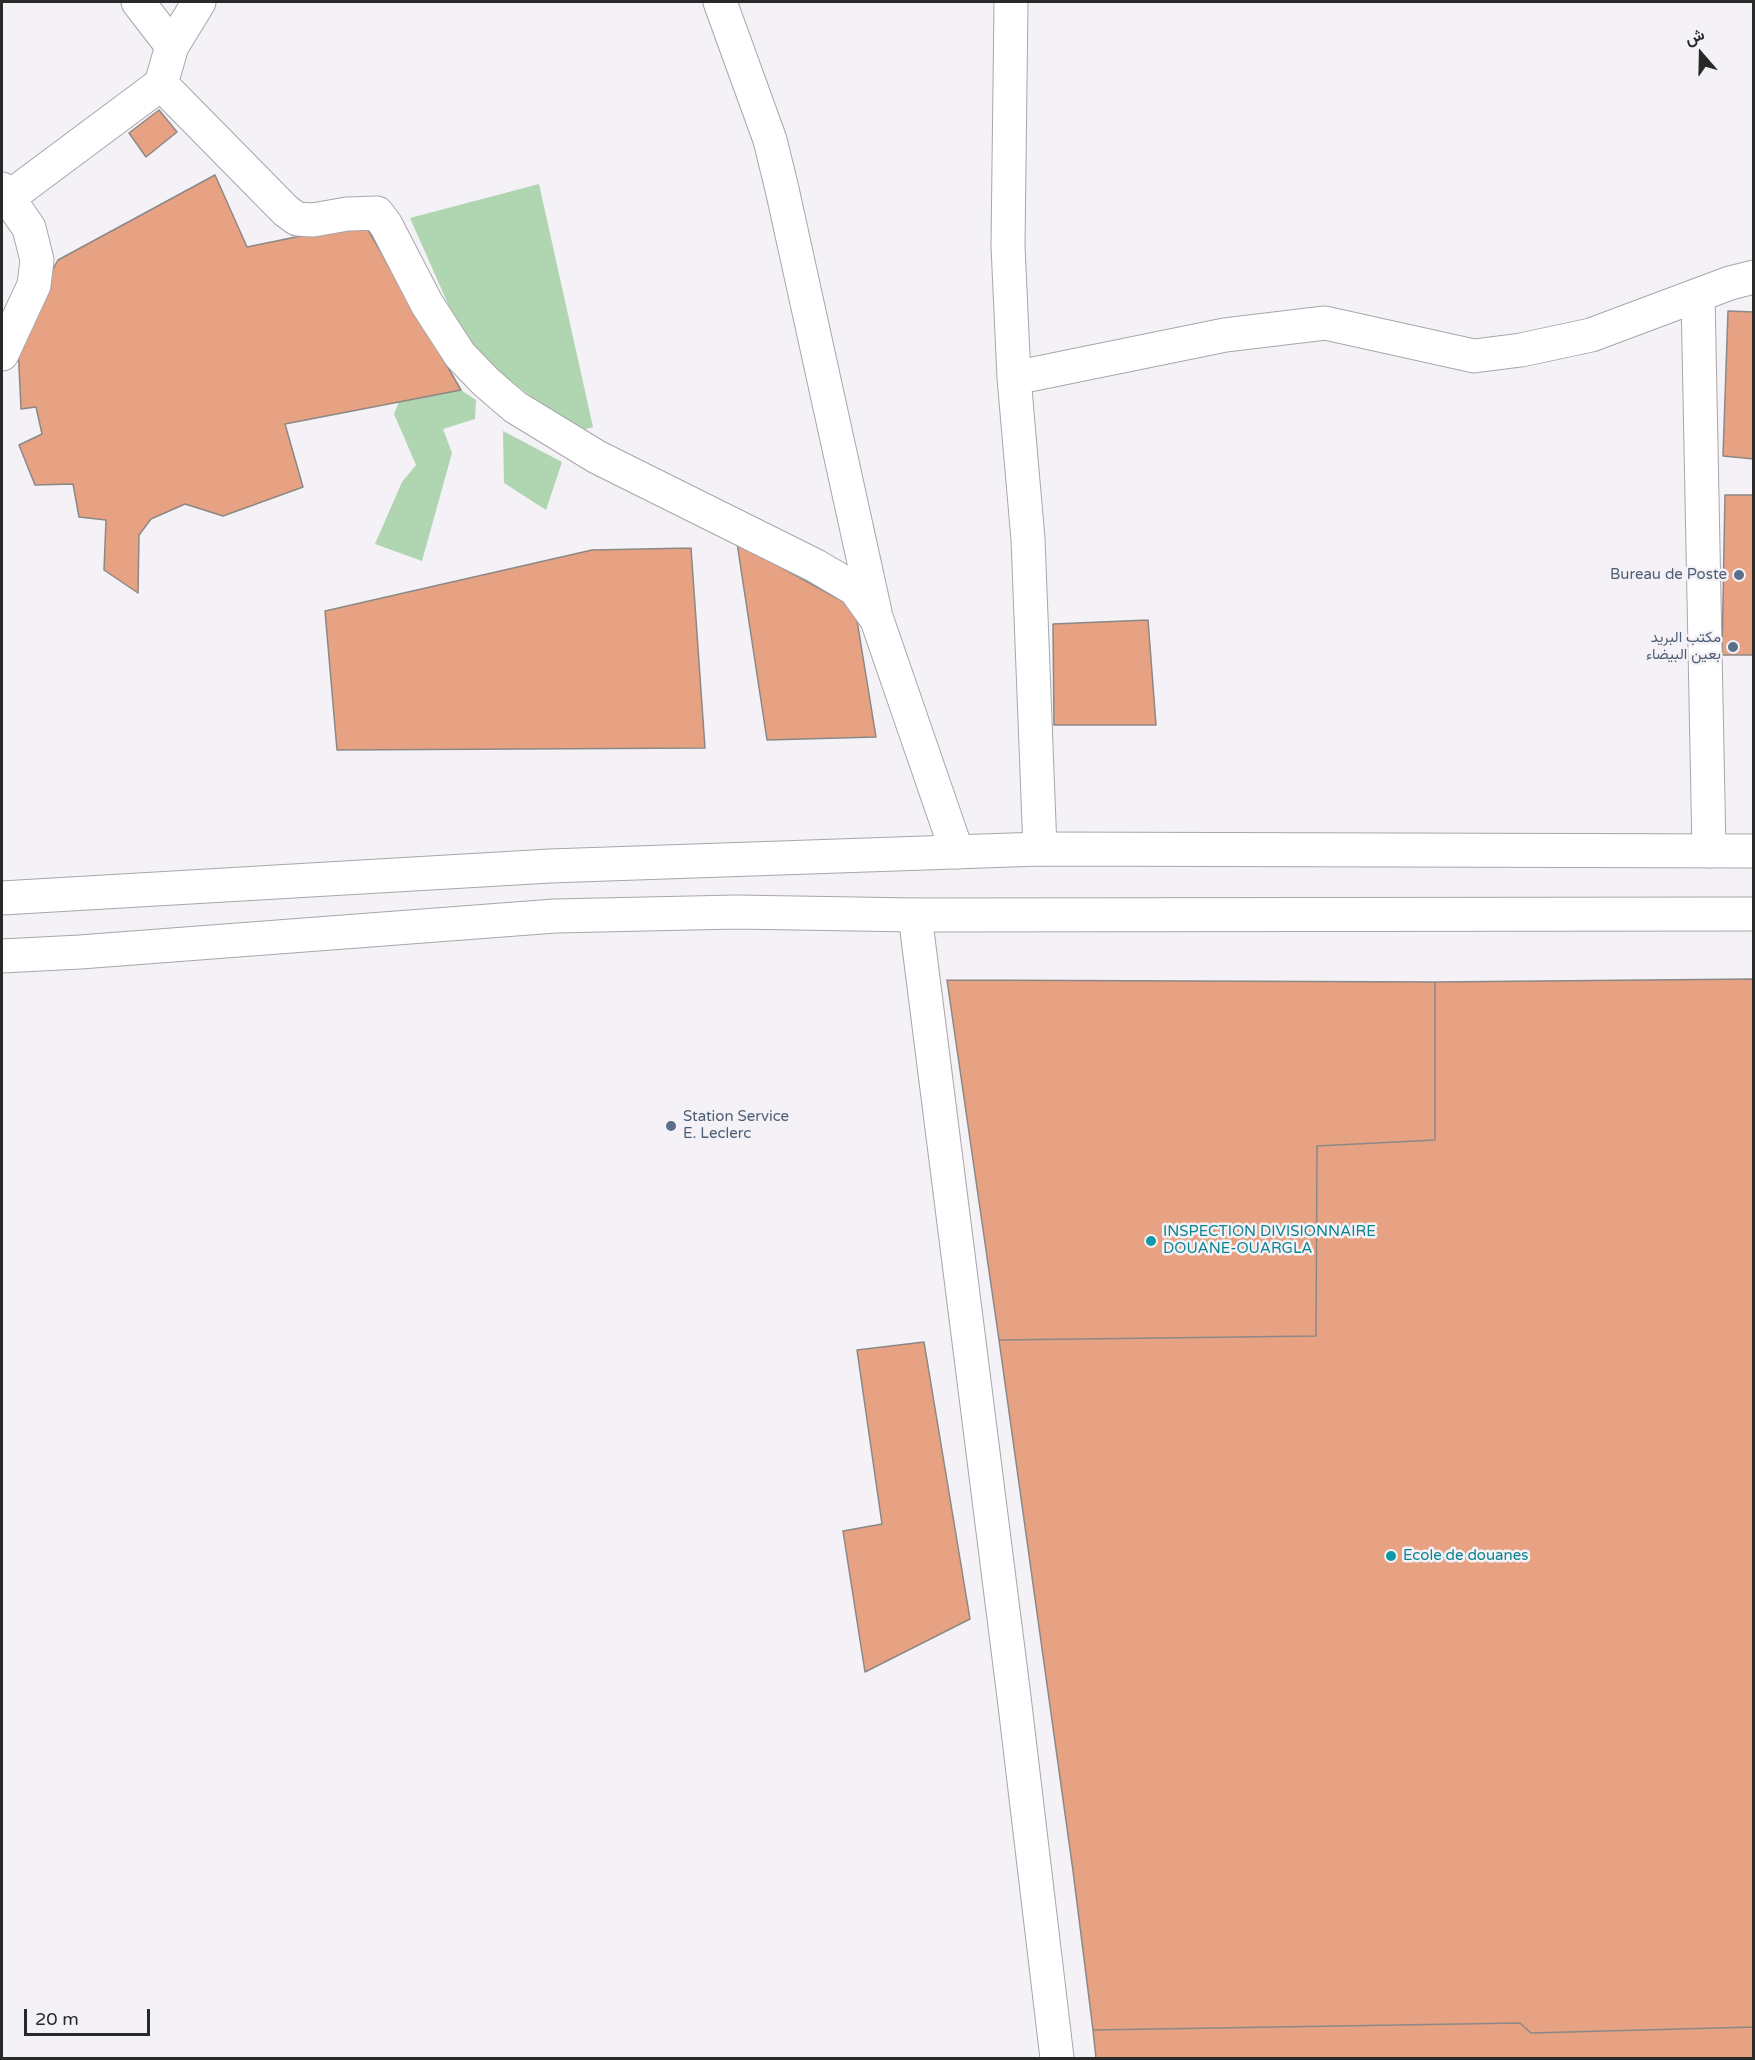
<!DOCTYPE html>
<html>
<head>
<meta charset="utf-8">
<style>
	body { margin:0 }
	#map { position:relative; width:1755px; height:2060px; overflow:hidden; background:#f4f2f6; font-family:"Varela Round",Vazirmatn,sans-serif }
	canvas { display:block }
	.frame { position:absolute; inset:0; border:3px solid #29292a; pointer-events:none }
	.north { position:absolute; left:1671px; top:24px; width:60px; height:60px; -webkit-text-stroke:4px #f4f2f6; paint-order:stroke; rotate:340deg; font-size:16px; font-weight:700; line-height:24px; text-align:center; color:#29292a }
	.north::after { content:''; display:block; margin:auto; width:21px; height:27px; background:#29292a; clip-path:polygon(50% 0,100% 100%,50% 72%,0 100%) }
	.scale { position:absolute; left:24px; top:2009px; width:126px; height:27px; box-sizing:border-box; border:3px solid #29292a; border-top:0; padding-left:8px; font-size:18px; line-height:21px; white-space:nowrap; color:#29292a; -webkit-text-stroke:4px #f4f2f6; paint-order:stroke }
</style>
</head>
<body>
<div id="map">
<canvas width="1755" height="2060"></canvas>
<div class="frame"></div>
<div class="north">ش</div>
<div class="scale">20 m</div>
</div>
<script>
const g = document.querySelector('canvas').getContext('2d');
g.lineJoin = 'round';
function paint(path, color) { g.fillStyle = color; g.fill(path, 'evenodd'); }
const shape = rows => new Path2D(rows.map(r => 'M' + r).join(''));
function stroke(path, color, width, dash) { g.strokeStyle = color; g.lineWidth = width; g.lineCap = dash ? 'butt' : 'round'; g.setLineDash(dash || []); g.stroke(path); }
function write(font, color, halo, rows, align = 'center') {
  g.font = font + ' "Varela Round",Vazirmatn,sans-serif'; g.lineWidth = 5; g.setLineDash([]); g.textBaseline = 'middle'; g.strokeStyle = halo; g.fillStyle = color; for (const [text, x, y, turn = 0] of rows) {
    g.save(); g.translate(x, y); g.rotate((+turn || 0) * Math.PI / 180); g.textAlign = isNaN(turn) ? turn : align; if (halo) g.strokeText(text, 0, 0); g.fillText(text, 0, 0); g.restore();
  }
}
paint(shape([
	[539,184,593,427,577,432,467,347,410,218],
	[461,390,476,400,475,419,443,429,452,453,422,561,375,544,402,482,416,465,394,414,399,402],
	[503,431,562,462,546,510,504,483]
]), '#b0d5b1');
const building = shape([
	[159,110,177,132,146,157,129,133,159,110],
	[215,175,247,247,364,223,461,390,285,424,303,487,223,516,185,504,151,519,139,535,138,593,104,570,106,520,79,517,73,484,35,485,19,445,42,434,36,407,21,409,18,346,39,294,58,260,215,175],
	[1728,311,1754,312,1754,459,1723,456,1728,311],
	[1725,495,1754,495,1754,655,1722,655,1725,495],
	[737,543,855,608,876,737,767,740,737,543],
	[691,548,705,748,337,750,325,611,592,550,691,548],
	[1148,620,1156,725,1054,725,1053,624,1148,620],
	[1754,979,1754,2027,1531,2033,1520,2023,1093,2030,1073,1871,999,1340,1316,1336,1317,1146,1435,1140,1435,982,1754,979],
	[947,980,1435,982,1435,1140,1317,1146,1316,1336,999,1340,947,980],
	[924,1342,970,1619,865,1672,843,1531,882,1524,857,1350,924,1342],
	[1520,2023,1531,2033,1754,2027,1754,2058,1096,2058,1093,2030,1520,2023]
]);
paint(building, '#e6a282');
stroke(building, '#8c8886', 1.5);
const street = shape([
	[138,2,172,46],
	[720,2,770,140,782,189,875,612],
	[1011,2,1008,246,1014,378,1028,539,1040,849],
	[161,84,286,211,297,219,313,220,347,214,377,213,386,225,427,304,460,355,486,382,515,407,597,457,816,566,855,589,877,620,957,852],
	[2,189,29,228,37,260,34,285,2,354],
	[8,198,161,84,172,46,199,2],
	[1698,295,1709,851],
	[1014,378,1225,335,1325,323,1474,356,1521,350,1591,335,1730,283,1754,277],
	[915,915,1014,1697,1057,2058]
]);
const primary = shape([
	[2,898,550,866,1040,849,1754,851],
	[2,956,80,952,555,916,736,912,915,915,1754,914]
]);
stroke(street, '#a8a6aa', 35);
stroke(primary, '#a8a6aa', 35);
stroke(street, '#fff', 33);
stroke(primary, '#fff', 33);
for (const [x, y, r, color] of [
	[1739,575,6,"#5c6f8a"],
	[1733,647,6,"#5c6f8a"],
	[671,1126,6,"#5c6f8a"],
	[1151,1241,6,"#0f9aa8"],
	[1391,1556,6,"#0f9aa8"]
]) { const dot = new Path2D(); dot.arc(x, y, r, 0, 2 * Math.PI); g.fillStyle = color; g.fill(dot); stroke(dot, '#f4f2f6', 2); }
write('15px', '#4e5e75', '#f4f2f6', [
	["Bureau de Poste",1727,575],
	["مكتب البريد",1721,638],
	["بعين البيضاء",1721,655],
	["Station Service",683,1117,"left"],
	["E. Leclerc",683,1134,"left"]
], 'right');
write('15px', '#0d838f', '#f4f2f6', [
	["INSPECTION DIVISIONNAIRE",1163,1232],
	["DOUANE-OUARGLA",1163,1249],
	["Ecole de douanes",1403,1556]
], 'left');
</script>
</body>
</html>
